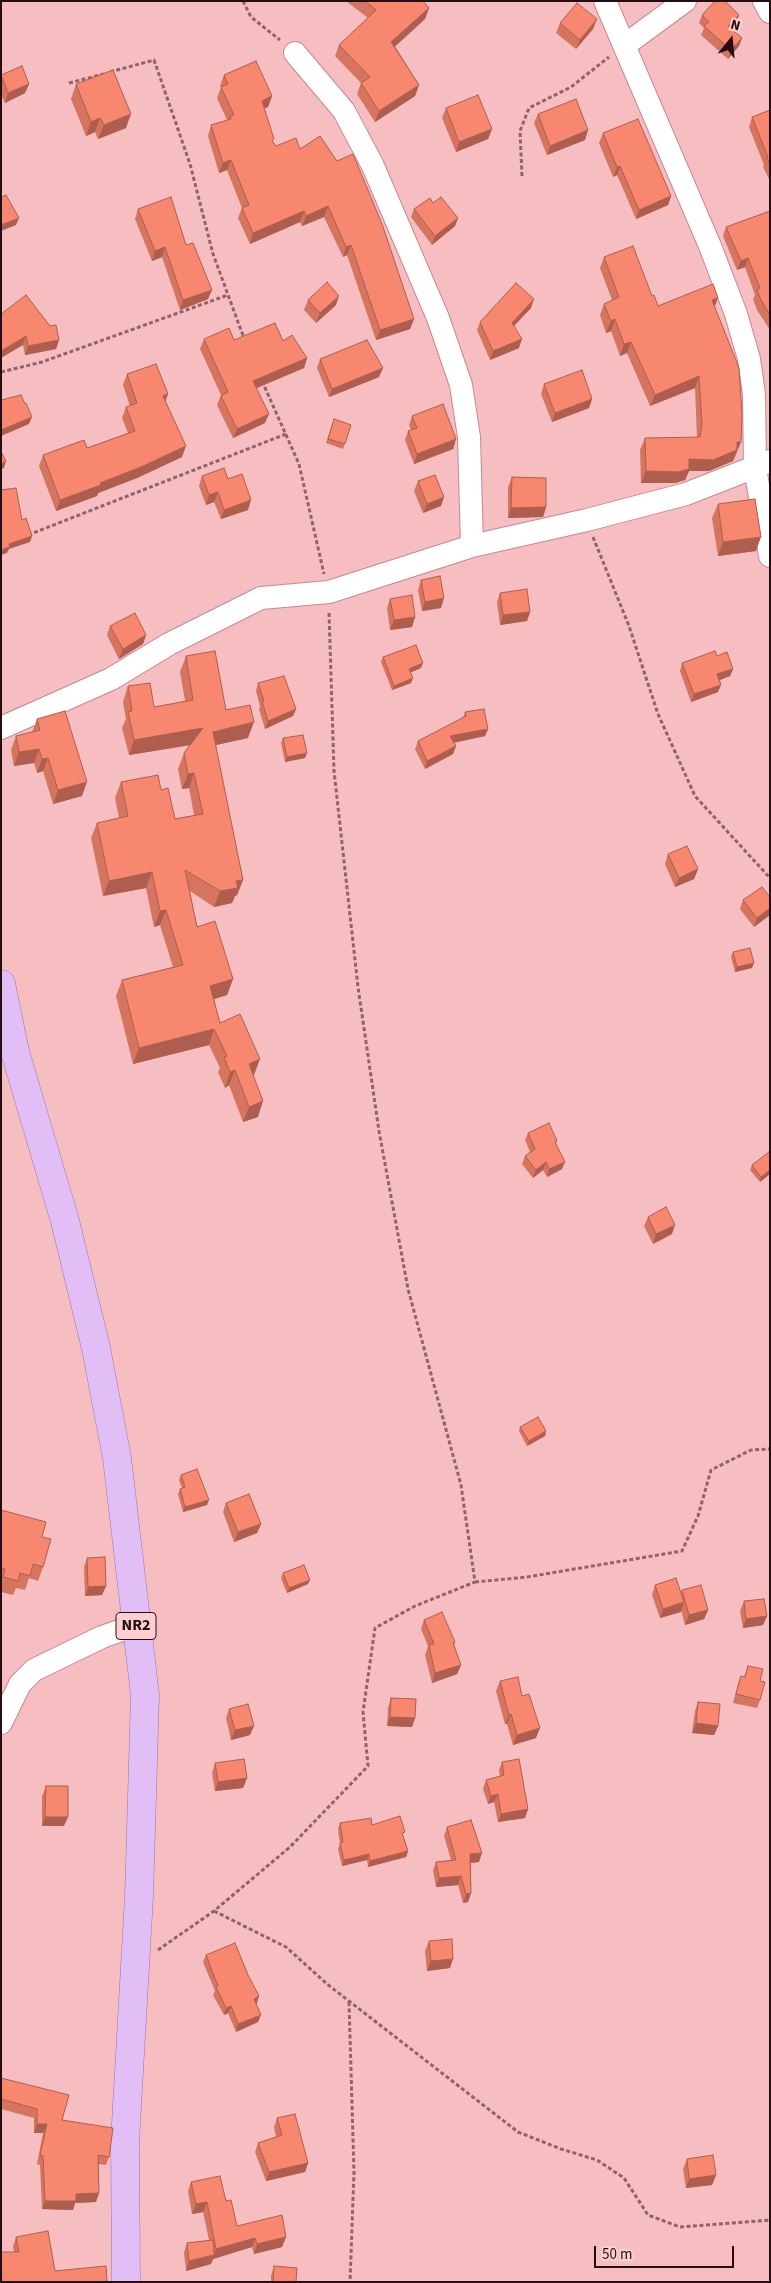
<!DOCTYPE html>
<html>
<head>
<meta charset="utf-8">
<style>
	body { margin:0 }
	#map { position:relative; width:771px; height:2283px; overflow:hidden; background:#f7bec2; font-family:"Source Sans 3",sans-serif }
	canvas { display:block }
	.frame { position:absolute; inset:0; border:2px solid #260d11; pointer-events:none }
	.north { position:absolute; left:706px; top:15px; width:50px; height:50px; -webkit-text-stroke:4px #fbcfd2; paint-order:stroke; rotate:17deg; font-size:14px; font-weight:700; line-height:20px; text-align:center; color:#260d11 }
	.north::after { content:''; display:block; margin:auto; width:18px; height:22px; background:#260d11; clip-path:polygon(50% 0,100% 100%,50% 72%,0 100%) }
	.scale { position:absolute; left:594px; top:2246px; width:140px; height:22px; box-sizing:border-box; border:2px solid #260d11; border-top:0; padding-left:6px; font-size:15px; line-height:18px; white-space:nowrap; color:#260d11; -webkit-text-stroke:4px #fbcfd2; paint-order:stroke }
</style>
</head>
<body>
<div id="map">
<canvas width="771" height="2283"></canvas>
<div class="frame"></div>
<div class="north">N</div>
<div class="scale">50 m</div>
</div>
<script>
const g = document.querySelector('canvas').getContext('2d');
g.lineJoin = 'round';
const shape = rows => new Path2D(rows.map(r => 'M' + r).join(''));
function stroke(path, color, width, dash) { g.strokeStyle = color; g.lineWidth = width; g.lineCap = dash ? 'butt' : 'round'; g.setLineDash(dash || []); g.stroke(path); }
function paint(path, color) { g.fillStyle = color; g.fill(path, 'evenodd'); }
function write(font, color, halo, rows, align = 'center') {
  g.font = font + ' "Source Sans 3",sans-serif'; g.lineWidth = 4.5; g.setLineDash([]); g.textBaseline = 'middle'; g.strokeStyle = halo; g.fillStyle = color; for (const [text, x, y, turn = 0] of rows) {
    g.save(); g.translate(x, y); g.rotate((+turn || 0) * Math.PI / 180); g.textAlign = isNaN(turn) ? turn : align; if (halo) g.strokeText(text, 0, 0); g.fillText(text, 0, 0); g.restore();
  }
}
const minor = shape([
	[605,1,710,246,736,314,749,359,754,394,755,468,770,556],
	[764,1,770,12],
	[625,45,685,1],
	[295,53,344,111,373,166,438,318,461,385,469,437,472,546],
	[1,728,111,679,169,644,261,598,329,592,472,546,587,520,686,494,770,461],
	[1,1723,20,1684,34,1670,102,1637,136,1625]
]);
const trunk = shape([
	[1,984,15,1052,65,1221,96,1348,117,1458,145,1695,139,1897,125,2141,126,2282]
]);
stroke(minor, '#ca868c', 24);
stroke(trunk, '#9b75a4', 29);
stroke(shape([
	[243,1,251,17,280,40],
	[110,72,154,60,190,164,213,254,245,341],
	[69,83,104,74],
	[522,176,520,131,529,108,571,87,609,57],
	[1,372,42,362,228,295],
	[262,381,299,464,324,574],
	[28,535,286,434],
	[593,537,629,626,658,714,695,796,770,878],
	[475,1582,527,1577,682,1551,698,1516,711,1470,751,1450,770,1449],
	[214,1911,286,1947,327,1984,518,2132,561,2149,597,2160,624,2178,648,2215,680,2227,770,2220],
	[158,1950,214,1911,290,1847,368,1766,363,1712,375,1628,415,1606,475,1582,461,1485,408,1289,379,1131,358,987,334,771,329,612],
	[349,2002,354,2172,350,2282]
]), '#8d6468', 3, [4, 2.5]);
stroke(minor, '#fff', 22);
stroke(trunk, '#e2bef6', 28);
paint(shape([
	[346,1,423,1,429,8,425,19,395,46,419,85,415,96,375,122,357,94,361,83,335,56,339,45,368,18],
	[702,15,739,15,736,24,731,29,742,38,739,46,728,59,701,35,704,28,699,23],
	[560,23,593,29,576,49,556,33],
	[1,75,29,84,25,93,5,103,1,95],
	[224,75,272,96,268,107,264,108,272,142,276,146,300,149,414,319,410,329,376,340,347,255,343,257,324,217,302,226,300,222,250,244,238,218,242,208,227,170,219,173,208,136,211,125,227,120,217,98,221,87,220,86],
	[76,84,126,128,98,139,95,132,86,136,71,99],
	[446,108,492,129,488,139,456,152,442,118],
	[770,110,770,181,763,167,764,165,749,127,752,117],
	[538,114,588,130,585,140,547,155,534,123],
	[603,133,671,196,668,205,636,219,617,175,613,177,599,143],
	[433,203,458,218,455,226,432,245,411,217,414,209],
	[138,209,186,245,208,299,180,310,162,257,152,261,135,219],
	[770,211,770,330,757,310,753,299,755,295,745,267,737,270,723,236,726,227],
	[604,257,652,296,658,306,715,307,741,442,733,461,709,471,689,471,685,480,675,483,641,483,640,450,645,438,697,438,695,388,650,406,627,353,620,356,611,331,606,333,600,315,604,304,612,300,600,268],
	[308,300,336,305,316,323,304,310],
	[531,308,514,326,519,348,490,360,477,330,480,322],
	[1,314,59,340,56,349,25,355,23,345],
	[204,339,283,341,307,358,304,368,256,388,265,423,233,438,217,405,221,395,200,349],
	[320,359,379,377,329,397,317,368],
	[127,374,168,394,165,401,182,457,137,478,98,493,97,496,56,511,39,466,43,455,87,448,128,433,122,418,126,407,130,406,123,385],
	[544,384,592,399,589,408,552,422,541,394],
	[412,416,456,439,453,449,414,464,405,440,408,431,411,430,409,425],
	[334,419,351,425,343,449,326,443],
	[202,476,228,479,248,510,221,519,214,502,206,505,199,486],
	[512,477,546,507,543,517,508,518,508,487],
	[418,481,441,506,423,513,414,491],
	[718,504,756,551,718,556,712,518],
	[421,580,441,608,422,611,418,590],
	[500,593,530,612,527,621,500,625,497,602],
	[390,599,415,617,412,627,390,630,387,608],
	[110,626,146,635,143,644,119,659,107,635],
	[186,656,226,710,248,738,215,745,243,880,237,895,235,896,232,903,214,907,190,891,197,927,233,979,227,995,214,999,220,1023,254,1075,253,1075,258,1117,243,1122,229,1085,225,1088,218,1072,220,1068,209,1045,133,1064,116,996,122,980,173,967,160,925,154,927,146,888,103,896,91,838,97,823,119,818,115,798,121,782,161,790,175,819,194,815,189,788,182,789,178,769,184,753,190,745,129,755,122,728,126,719,123,702,128,686,154,707,185,701,180,672],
	[717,656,733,669,730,676,719,680,718,692,691,702,680,671,682,663],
	[383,657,421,668,411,672,411,683,392,690,381,662],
	[258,683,296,709,293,716,265,729,259,709,260,706,256,691],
	[465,712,488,729,485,736,454,743,456,746,453,754,425,769,415,749,418,741,463,718],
	[37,719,82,796,53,804,43,771,37,773,34,763,14,766,11,750,16,736,32,732],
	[283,738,305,758,285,762,281,743],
	[668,854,698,869,694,879,675,887,665,864],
	[770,897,770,915,754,927,740,909,743,900],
	[733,952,752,968,735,972,731,957],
	[528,1133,557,1141,556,1144,562,1169,547,1177,543,1170,533,1178,522,1164,525,1156,530,1152,525,1140],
	[770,1153,770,1174,760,1182,750,1170,752,1165],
	[648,1217,672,1234,653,1244,644,1226],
	[520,1427,546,1431,545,1436,527,1446,519,1431],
	[181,1475,207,1505,183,1512,178,1494,180,1489,182,1488,179,1480],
	[226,1503,261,1524,257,1533,234,1542,223,1512],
	[1,1510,42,1537,43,1567,38,1581,29,1578,25,1590,16,1588,13,1595,1,1592],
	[87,1558,106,1586,102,1595,85,1596,84,1567],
	[283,1573,308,1584,287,1593,281,1578],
	[655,1585,681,1593,682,1590,708,1610,704,1619,685,1625,681,1610,681,1612,660,1618,652,1595],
	[744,1601,767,1616,763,1625,743,1628,740,1611],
	[424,1620,455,1642,454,1645,461,1665,457,1674,432,1683,425,1655,428,1646,421,1629],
	[748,1666,760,1681,760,1700,757,1708,733,1703,738,1684,741,1676,744,1677],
	[500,1681,536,1738,513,1745,507,1724,505,1724,496,1691],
	[391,1698,415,1718,412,1727,387,1726,388,1708],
	[698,1702,718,1726,714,1735,692,1733,695,1711],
	[229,1709,250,1735,231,1740,226,1718],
	[502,1762,528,1809,525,1818,498,1822,494,1802,488,1804,483,1789,486,1780,500,1776,499,1770],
	[215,1763,247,1778,243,1788,215,1791,212,1773],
	[46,1786,64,1826,42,1826,42,1796],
	[340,1823,372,1825,403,1837,408,1851,406,1857,368,1867,367,1860,342,1866,338,1849,340,1844,338,1829],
	[447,1827,479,1862,471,1863,471,1893,468,1902,463,1903,458,1885,436,1887,433,1870,436,1862,451,1860,444,1836],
	[429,1941,450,1968,427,1971,425,1951],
	[206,1955,257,2003,256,2004,258,2022,236,2032,228,2013,224,2015,213,1995,215,1991,203,1962],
	[1,2078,62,2120,109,2157,106,2165,98,2164,99,2193,96,2202,75,2203,73,2210,42,2209,40,2165,37,2164,43,2133,34,2133,34,2118,1,2109],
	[277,2118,308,2163,305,2172,266,2181,255,2152,258,2143,276,2137,274,2127],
	[687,2159,716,2175,712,2185,686,2188,683,2169],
	[191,2182,226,2201,237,2226,286,2237,282,2247,254,2254,252,2247,213,2259,211,2264,186,2271,184,2252,187,2243,209,2240,203,2212,192,2214,188,2191],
	[16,2237,55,2271,107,2282,1,2282,1,2252,14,2252,13,2246],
	[274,2266,296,2282,271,2282,271,2276]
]), '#d5745f');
paint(shape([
	[429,8,425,19,388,53,391,42],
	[739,15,736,24,725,35,728,26],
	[597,19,593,29,576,49,580,40],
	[742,38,739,46,728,59,731,50],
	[29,84,25,93,5,103,8,93],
	[419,85,415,96,375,122,379,111],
	[272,96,268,107,258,111,262,101],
	[131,114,126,128,98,139,104,125],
	[100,118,95,132,86,136,91,122],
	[492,129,488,139,456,152,459,142],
	[588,130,585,140,547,155,550,146],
	[231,160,227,170,219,173,223,163],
	[620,166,617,175,613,177,617,167],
	[671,196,668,205,636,219,639,210],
	[328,206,324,217,302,226,306,216],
	[304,211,300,222,250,244,253,233],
	[19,218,16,225,1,231,1,225],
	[458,218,455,226,432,245,435,236],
	[351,245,347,255,343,257,346,247],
	[165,247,162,257,152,261,155,251],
	[748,258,745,267,737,270,741,261],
	[212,290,208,299,180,310,183,300],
	[339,296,336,305,316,323,320,313],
	[718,298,714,309,712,300],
	[534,299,531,308,509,331,512,323],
	[414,319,410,329,376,340,380,330],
	[615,319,611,331,606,333,611,321],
	[26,336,23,345,1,358,1,351],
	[522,339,519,348,490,360,493,351],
	[59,340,56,349,25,355,28,346],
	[631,342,627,353,620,356,624,344],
	[307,358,304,368,250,391,253,381],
	[383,368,379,377,329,397,332,389],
	[699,376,695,388,650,406,655,395],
	[168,394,164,405,163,396],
	[592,399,589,408,552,422,555,413],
	[269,414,265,423,233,438,237,429],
	[32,417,29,424,1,436,1,430],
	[456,439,453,449,414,464,417,454],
	[737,442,741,442,733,461,709,471,689,471,685,480,675,483,641,483,646,471,689,459],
	[186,446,182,457,137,478,98,493,97,496,56,511,60,500],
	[6,461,4,468,1,469,1,464],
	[218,492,214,502,206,505,209,495],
	[444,497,441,506,423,513,427,504],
	[251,500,248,510,221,519,224,510],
	[546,507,543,517,508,518,511,508],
	[32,536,30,542,9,549,7,553,1,555,1,550,9,544],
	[761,537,756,551,718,556,723,542],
	[444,598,441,608,422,611,425,602],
	[530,612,527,621,500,625,503,615],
	[415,617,412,627,390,630,394,620],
	[146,635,143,644,119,659,123,649],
	[423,663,421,668,407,674,409,669],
	[733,669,730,676,715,682,717,674],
	[413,678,411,683,392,690,394,686],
	[721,685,718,692,691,702,694,694],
	[296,709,293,716,265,729,268,721],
	[254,722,248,738,207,747,213,732],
	[203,728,197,744,129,755,134,740],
	[488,729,485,736,447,744,450,736],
	[456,746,453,754,425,769,427,761],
	[39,749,34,763,14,766,19,752],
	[307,753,305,758,285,762,287,757],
	[48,758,43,771,37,773,42,759],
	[194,773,189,788,182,789,188,774],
	[87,782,82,796,53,804,58,790],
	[698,869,694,879,675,887,679,878],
	[152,872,146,888,103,896,109,881],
	[243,880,237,895,235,896,232,903,214,907,220,891,236,881],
	[770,908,770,915,754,927,757,918],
	[166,910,160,925,154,927,160,911],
	[754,963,752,968,735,972,737,967],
	[233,979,227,995,205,1002,210,986],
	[214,1029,209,1045,133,1064,139,1048],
	[260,1059,254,1075,243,1080,249,1064],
	[235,1070,229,1085,225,1088,230,1072],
	[263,1101,258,1117,243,1122,249,1107],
	[546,1162,543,1170,533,1178,536,1170],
	[565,1162,562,1169,547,1177,549,1169],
	[770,1170,770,1174,760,1182,761,1177],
	[675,1225,672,1234,653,1244,656,1234],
	[546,1431,545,1436,527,1446,529,1441],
	[209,1500,207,1505,183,1512,185,1507],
	[261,1524,257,1533,234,1542,238,1532],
	[310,1580,308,1584,287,1593,289,1588],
	[106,1586,102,1595,85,1596,88,1587],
	[684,1602,681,1612,660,1618,663,1609],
	[708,1610,704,1619,685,1625,689,1615],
	[767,1616,763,1625,743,1628,746,1619],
	[461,1665,457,1674,432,1683,435,1673],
	[511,1714,507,1724,505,1724,509,1715],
	[390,1717,415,1718,412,1727,387,1726],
	[696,1723,718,1726,714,1735,692,1733],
	[254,1726,250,1735,231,1740,235,1730],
	[540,1728,536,1738,513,1745,517,1735],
	[247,1778,243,1788,215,1791,218,1782],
	[498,1794,494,1802,488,1804,491,1796],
	[528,1809,525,1818,498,1822,501,1814],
	[45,1817,68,1817,64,1826,42,1826],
	[408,1851,406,1857,368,1867,370,1861],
	[482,1853,479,1862,467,1863,470,1854],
	[369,1854,367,1860,342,1866,344,1860],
	[461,1876,458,1885,436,1887,439,1878],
	[471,1893,468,1902,463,1903,466,1894],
	[453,1959,450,1968,427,1971,431,1961],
	[259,1996,257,2003,251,2006,254,1999],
	[231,2006,228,2013,224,2015,226,2008],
	[261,2015,258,2022,236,2032,238,2024],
	[37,2124,47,2124,43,2133,34,2133],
	[308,2163,305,2172,266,2181,269,2172],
	[716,2175,712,2185,686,2188,689,2179],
	[99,2193,96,2202,75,2203,73,2210,42,2209,45,2201,76,2194],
	[207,2202,203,2212,192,2214,196,2204],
	[286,2237,282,2247,254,2254,257,2244],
	[255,2238,252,2247,213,2259,211,2264,186,2271,189,2261,214,2255,216,2249]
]), '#ae5e4e');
const building = shape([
	[365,1,423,1,429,8,391,42,419,85,379,111,361,83,370,77,339,45,376,10,365,1],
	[715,1,725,1,739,15,728,26,742,38,731,50,704,26,709,22,702,15,715,1],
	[577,3,597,19,580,40,560,23,577,3],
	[256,61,272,96,262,101,274,139,272,141,276,146,296,138,300,149,320,136,337,161,353,154,382,224,414,319,380,330,351,245,346,247,328,206,306,216,304,211,253,233,242,208,249,205,231,160,223,163,211,125,231,119,230,116,234,115,221,87,228,84,224,75,256,61],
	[22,66,29,84,8,93,1,75,22,66],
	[113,70,131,114,104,125,100,118,91,122,76,84,113,70],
	[478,95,492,129,459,142,446,108,478,95],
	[576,99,588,130,550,146,538,114,576,99],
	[770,110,770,164,767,158,768,157,752,117,770,110],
	[638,119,671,196,639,210,620,166,617,167,603,133,638,119],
	[6,195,19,218,1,225,1,197,6,195],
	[171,197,186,245,193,243,212,290,183,300,165,247,155,251,138,209,171,197],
	[441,197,458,218,435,236,414,209,430,198,433,203,441,197],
	[770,211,770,315,761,300,757,290,760,288,748,258,741,261,726,227,770,211],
	[633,246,652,296,654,295,658,306,713,284,718,298,712,300,739,368,742,415,741,442,737,442,737,450,713,460,689,459,689,469,679,472,646,471,645,438,700,437,702,424,699,376,655,395,631,342,624,344,615,319,611,321,604,304,619,297,604,257,633,246],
	[327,282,339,296,320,313,308,300,327,282],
	[516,283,534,299,512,323,522,339,493,351,480,322,516,283],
	[26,295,50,326,56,325,59,340,28,346,26,336,1,351,1,314,26,295],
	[275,323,283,341,292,335,307,358,253,381,269,414,237,429,221,396,228,392,204,339,229,328,234,340,275,323],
	[367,340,383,368,332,389,320,359,367,340],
	[156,364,168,394,163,396,186,446,141,467,100,483,101,485,60,500,43,455,84,440,87,448,135,431,126,407,137,403,127,374,156,364],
	[582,370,592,399,555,413,544,384,582,370],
	[21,395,25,404,26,403,32,417,1,430,1,400,21,395],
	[443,404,456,439,417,454,408,431,417,428,412,416,443,404],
	[334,419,351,425,345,444,328,439,334,419],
	[1,452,6,461,1,464,1,452],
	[224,468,228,479,242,474,251,500,224,510,218,492,209,495,202,476,224,468],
	[435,475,444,497,427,504,418,481,435,475],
	[512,477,546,478,546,507,511,508,512,477],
	[16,488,22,520,26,518,32,536,9,544,10,547,1,550,1,490,16,488],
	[755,499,761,537,723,542,718,504,755,499],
	[440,576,444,598,425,602,421,580,440,576],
	[527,589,530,612,503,615,500,593,527,589],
	[412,595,415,617,394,620,390,599,412,595],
	[135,613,146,635,123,649,110,626,135,613],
	[416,645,423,663,409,669,413,678,394,686,383,657,416,645],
	[215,651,226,710,250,705,254,722,213,732,243,880,236,881,238,888,220,891,185,870,197,927,215,921,233,979,210,986,220,1023,240,1014,260,1059,249,1064,263,1101,249,1107,235,1070,230,1072,224,1057,227,1056,214,1029,139,1048,122,980,183,965,166,910,160,911,152,872,109,881,97,823,128,816,121,782,158,775,161,790,168,788,175,819,203,814,194,773,188,774,184,753,203,728,134,740,128,712,132,711,128,686,150,683,154,707,193,700,186,656,215,651],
	[715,651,717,656,727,652,733,669,717,674,721,685,694,694,682,663,715,651],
	[284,676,296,709,268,721,262,701,264,701,258,683,284,676],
	[484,709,488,729,450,736,456,746,427,761,418,741,466,716,465,712,484,709],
	[65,711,87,782,58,790,48,758,42,759,39,749,19,752,16,736,40,730,37,719,65,711],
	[303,735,307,753,287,757,283,738,303,735],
	[687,846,698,869,679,878,668,854,687,846],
	[762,887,770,897,770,908,757,918,743,900,762,887],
	[750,948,754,963,737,967,733,952,750,948],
	[549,1123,557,1141,555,1142,565,1162,549,1169,546,1162,536,1170,525,1156,535,1149,528,1133,549,1123],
	[769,1152,770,1153,770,1170,761,1177,752,1165,769,1152],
	[666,1207,675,1225,656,1234,648,1217,666,1207],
	[538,1417,546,1431,529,1441,520,1427,538,1417],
	[197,1469,209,1500,185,1507,180,1489,185,1487,181,1475,197,1469],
	[249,1494,261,1524,238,1532,226,1503,249,1494],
	[1,1510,46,1522,42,1537,51,1539,43,1567,33,1564,30,1576,20,1573,18,1581,3,1577,5,1569,1,1568,1,1510],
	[105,1557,106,1586,88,1587,87,1558,105,1557],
	[304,1565,310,1580,289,1588,283,1573,304,1565],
	[676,1578,684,1602,663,1609,655,1585,676,1578],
	[701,1585,708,1610,689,1615,682,1590,701,1585],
	[764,1599,767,1616,746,1619,744,1601,764,1599],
	[442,1612,455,1642,453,1643,461,1665,435,1673,429,1645,434,1644,424,1620,442,1612],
	[748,1666,763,1669,760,1681,765,1682,760,1700,736,1694,741,1676,745,1677,748,1666],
	[518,1677,522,1696,529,1694,540,1728,517,1735,511,1714,509,1715,500,1681,518,1677],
	[391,1698,416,1699,415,1718,390,1717,391,1698],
	[698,1702,720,1704,718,1726,696,1723,698,1702],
	[248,1704,254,1726,235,1730,229,1709,248,1704],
	[244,1759,247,1778,218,1782,215,1763,244,1759],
	[519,1759,528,1809,501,1814,498,1794,491,1796,486,1780,504,1775,502,1762,519,1759],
	[46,1786,68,1786,68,1817,45,1817,46,1786],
	[400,1816,405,1832,402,1833,408,1851,370,1861,369,1854,344,1860,340,1843,343,1842,340,1823,371,1818,372,1825,400,1816],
	[471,1820,482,1853,470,1854,471,1893,466,1894,461,1876,439,1878,436,1862,456,1860,447,1827,471,1820],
	[452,1939,453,1959,431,1961,429,1941,452,1939],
	[235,1943,248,1975,259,1996,254,1999,261,2015,238,2024,231,2006,226,2008,216,1987,218,1986,206,1955,235,1943],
	[1,2078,69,2095,62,2120,113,2128,109,2157,98,2155,99,2193,76,2194,76,2201,45,2201,43,2156,40,2155,47,2124,37,2124,37,2109,1,2099,1,2078],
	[295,2114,308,2163,269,2172,258,2143,282,2135,277,2118,295,2114],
	[713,2155,716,2175,689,2179,687,2159,713,2155],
	[220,2176,226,2201,231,2200,237,2226,282,2215,286,2237,257,2244,255,2238,216,2249,207,2202,196,2204,191,2182,220,2176],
	[48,2231,55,2271,106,2266,107,2282,2,2282,1,2271,1,2252,19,2252,16,2237,48,2231],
	[213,2240,214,2255,189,2261,187,2243,213,2240],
	[274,2266,297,2268,296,2282,273,2282,274,2266]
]);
paint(building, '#f8876f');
stroke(building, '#ae5e4e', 1);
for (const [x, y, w] of [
	[136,1626,40]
]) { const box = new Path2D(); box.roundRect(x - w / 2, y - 13.5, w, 27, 4); g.fillStyle = '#fbcfd2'; g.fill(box); stroke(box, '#260d11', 1); }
write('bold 16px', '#260d11', null, [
	["NR2",136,1626]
]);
</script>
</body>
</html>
